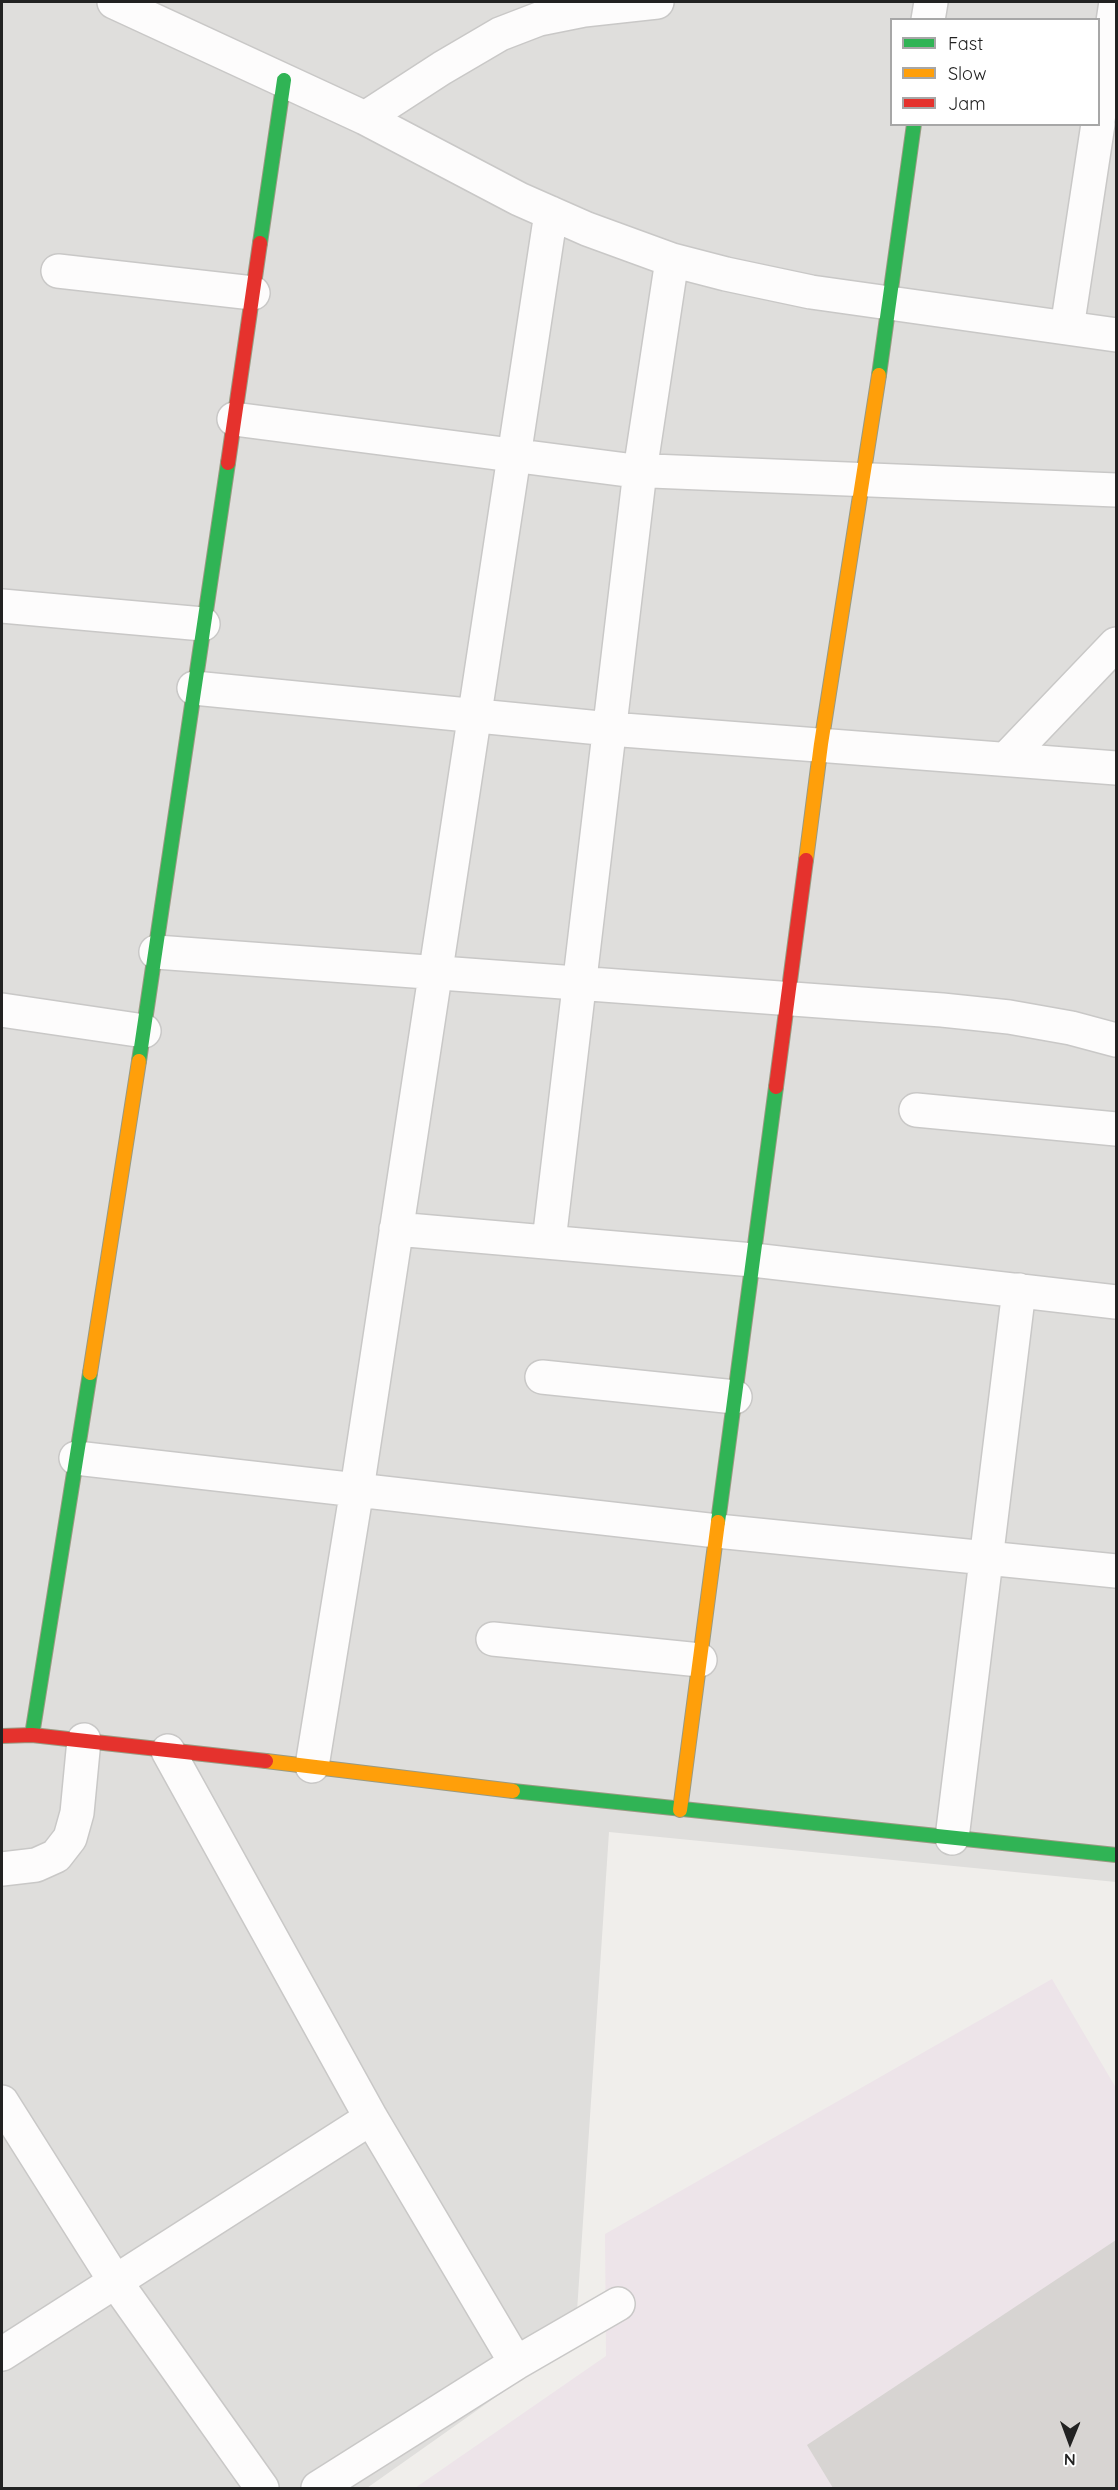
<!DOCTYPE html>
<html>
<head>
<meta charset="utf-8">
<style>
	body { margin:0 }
	#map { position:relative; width:1118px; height:2490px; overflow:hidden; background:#f0eeeb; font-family:Quicksand,sans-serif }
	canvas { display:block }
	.frame { position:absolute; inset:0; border:3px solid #222; pointer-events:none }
	.legend { position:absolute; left:890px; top:18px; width:210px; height:108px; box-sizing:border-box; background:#fff; border:2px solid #a7a7a7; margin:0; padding:8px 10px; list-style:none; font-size:18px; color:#222 }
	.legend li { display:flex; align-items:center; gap:12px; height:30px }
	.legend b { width:30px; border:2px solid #a7a7a7 }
	.north { position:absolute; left:1040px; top:2412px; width:60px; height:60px; -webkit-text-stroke:4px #fff; paint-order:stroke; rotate:181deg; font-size:16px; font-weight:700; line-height:24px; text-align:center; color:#222 }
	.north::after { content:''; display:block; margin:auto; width:21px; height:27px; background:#222; clip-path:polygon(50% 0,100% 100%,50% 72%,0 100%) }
</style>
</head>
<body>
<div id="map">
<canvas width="1118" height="2490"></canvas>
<div class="frame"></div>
<ul class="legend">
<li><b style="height:8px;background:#30b455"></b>Fast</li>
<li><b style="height:8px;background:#ff9f0a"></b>Slow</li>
<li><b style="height:8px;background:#e5322d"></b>Jam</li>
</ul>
<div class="north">N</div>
</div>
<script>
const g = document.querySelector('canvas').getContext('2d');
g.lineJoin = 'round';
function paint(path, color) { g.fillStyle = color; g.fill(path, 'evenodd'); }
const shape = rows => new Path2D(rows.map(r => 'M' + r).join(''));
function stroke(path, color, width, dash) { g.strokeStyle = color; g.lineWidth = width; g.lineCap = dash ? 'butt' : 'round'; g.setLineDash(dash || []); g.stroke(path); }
paint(shape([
	[2,2,1116,2,1116,1882,609,1832,575,2341,367,2488,2,2488],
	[892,20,1098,20,1098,124,892,124]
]), '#dfdedc');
paint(shape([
	[1052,1979,1116,2088,1116,2488,415,2488,606,2356,605,2234]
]), '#ede4e9');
paint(shape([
	[1116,2240,1116,2488,833,2488,807,2445]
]), '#d7d4d2');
const street = shape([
	[114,2,365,118,519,199,587,229,672,260,726,274,811,292,1116,335],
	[928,20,931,2],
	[365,118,442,68,500,34,539,19,584,10,657,2],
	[1098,120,1116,2],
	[58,271,253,293],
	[1067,328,1098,124],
	[234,419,627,470,1116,490],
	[2,606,203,624],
	[194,688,610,729,1116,768],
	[1007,758,1116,644],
	[156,952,942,1010,1009,1017,1071,1028,1116,1040],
	[2,1010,144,1031],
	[916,1110,1116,1129],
	[396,1229,753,1260,1116,1302],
	[549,1241,640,471,672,260],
	[542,1377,735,1397],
	[76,1458,717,1531,1116,1571],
	[493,1639,700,1660],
	[168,1751,371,2118,516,2363],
	[312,1766,357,1489,551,213],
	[952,1838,1019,1290],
	[2,1869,36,1865,56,1856,70,1838,77,1813,84,1740],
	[2,2102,115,2281,262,2488],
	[2,2354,371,2118],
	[318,2488,516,2363,618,2304]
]);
const fast = shape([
	[260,243,284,80],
	[879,375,914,124],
	[139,1061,228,463],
	[718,1522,776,1087],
	[32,1735,90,1373],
	[513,1791,1116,1855]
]);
const slow = shape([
	[806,860,821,744,879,375],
	[90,1373,139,1061],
	[266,1761,513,1791],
	[680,1810,718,1522]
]);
const jam = shape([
	[228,463,260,243],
	[776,1087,806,860],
	[2,1736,32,1735,266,1761]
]);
stroke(street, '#c9c8c7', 36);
stroke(fast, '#999a82', 16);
stroke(slow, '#999a82', 16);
stroke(jam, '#999a82', 16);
stroke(street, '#fdfcfc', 33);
stroke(fast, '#30b455', 14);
stroke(slow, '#ff9f0a', 14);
stroke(jam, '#e5322d', 14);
</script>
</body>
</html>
